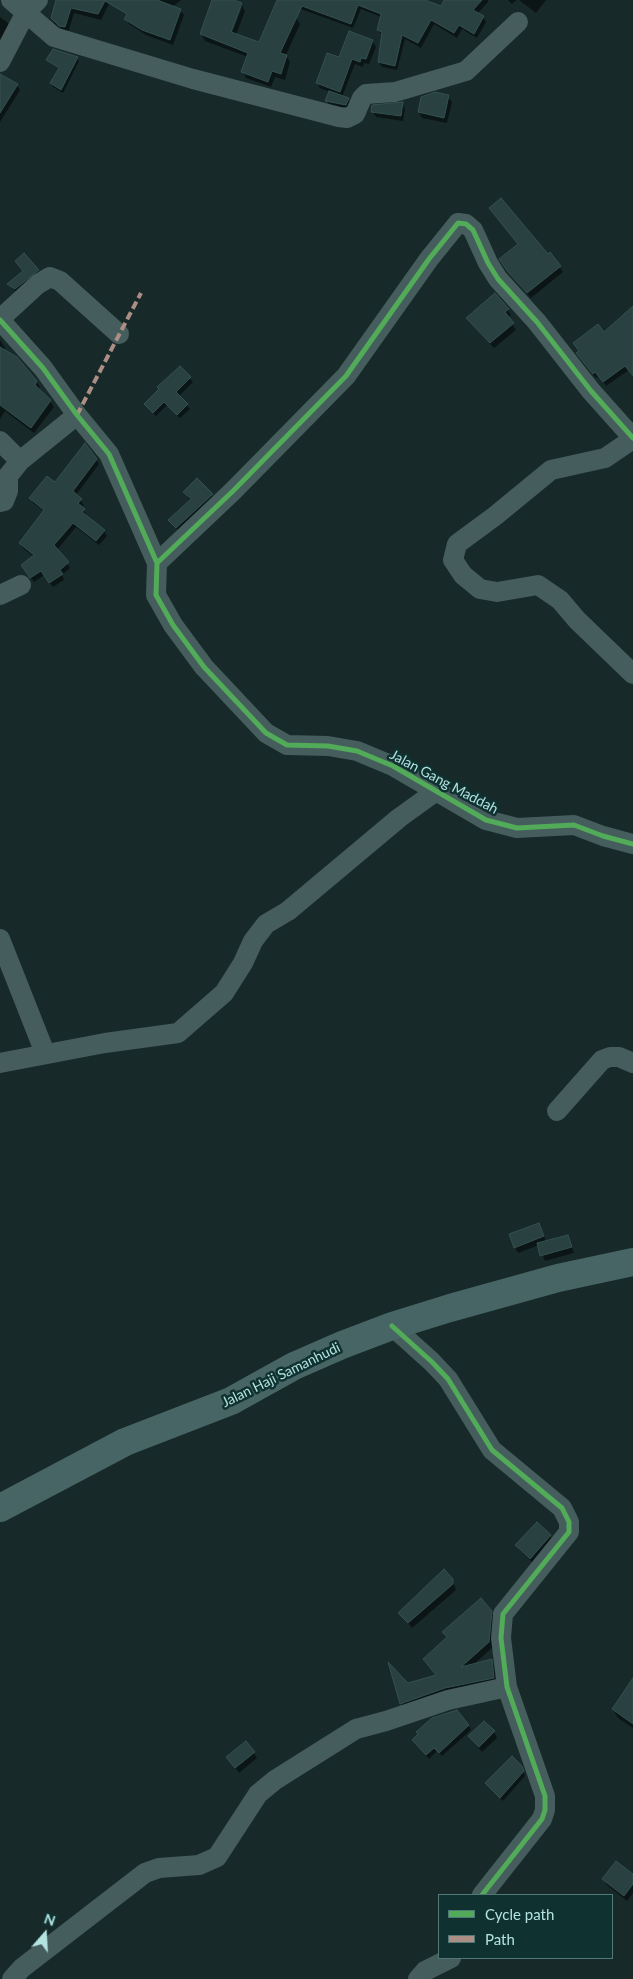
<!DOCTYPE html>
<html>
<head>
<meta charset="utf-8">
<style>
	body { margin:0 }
	#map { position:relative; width:633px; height:1979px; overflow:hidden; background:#172929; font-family:Lato,sans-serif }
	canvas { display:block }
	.legend { position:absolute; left:438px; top:1894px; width:175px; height:65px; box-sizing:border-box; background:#0f3130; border:1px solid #517877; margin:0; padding:6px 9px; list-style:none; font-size:15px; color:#b3e2e1 }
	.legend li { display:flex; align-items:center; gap:10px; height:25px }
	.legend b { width:25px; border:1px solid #517877 }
	.north { position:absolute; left:20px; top:1909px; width:50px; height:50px; -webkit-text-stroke:4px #0f3130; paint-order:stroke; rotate:19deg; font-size:14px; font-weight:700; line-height:20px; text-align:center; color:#b3e2e1 }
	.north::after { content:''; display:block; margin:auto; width:18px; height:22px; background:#b3e2e1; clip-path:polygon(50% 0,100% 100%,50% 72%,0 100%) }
</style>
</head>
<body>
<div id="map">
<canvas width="633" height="1979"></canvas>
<ul class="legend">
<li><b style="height:6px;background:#51ab58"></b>Cycle path</li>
<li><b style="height:6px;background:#ac8f84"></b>Path</li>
</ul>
<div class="north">N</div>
</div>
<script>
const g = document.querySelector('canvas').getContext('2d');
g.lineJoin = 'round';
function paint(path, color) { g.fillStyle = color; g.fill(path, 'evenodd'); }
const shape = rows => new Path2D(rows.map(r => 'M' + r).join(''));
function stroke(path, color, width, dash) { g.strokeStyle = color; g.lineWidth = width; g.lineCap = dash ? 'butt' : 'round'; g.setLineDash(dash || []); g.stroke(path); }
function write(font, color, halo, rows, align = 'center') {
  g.font = font + ' Lato,sans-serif'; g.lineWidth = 5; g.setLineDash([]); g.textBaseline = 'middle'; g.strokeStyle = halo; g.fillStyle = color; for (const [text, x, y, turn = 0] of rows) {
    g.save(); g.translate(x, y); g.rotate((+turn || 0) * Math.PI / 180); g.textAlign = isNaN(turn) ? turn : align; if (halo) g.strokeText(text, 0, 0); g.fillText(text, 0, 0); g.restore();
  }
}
paint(shape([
	[57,0,111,0,101,20,74,13,68,33,55,24,52,18],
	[141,0,181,0,172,7,180,10,184,15,173,45,146,35,129,24,126,19],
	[214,0,230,0,241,4,245,11,236,35,260,43,296,18,300,24,286,55,290,62,285,80,275,77,271,87,246,78,243,72,248,57,205,41,201,34],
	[239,7,242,7,230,38,228,37],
	[296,0,421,0,443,8,451,0,488,0,488,2,477,14,483,17,486,22,477,38,462,29,457,38,434,24,421,48,405,39,397,70,382,67,379,62,383,36,378,30,381,17,361,9,353,28,298,8],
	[508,0,517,0,512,4],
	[519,0,546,0,536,13],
	[0,17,7,22,10,27,0,48],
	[350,33,373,42,376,47,369,64,364,63,363,67,355,64,342,97,348,99,351,105,348,111,330,107,327,101,330,92,320,88,317,83,340,59],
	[77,58,79,61,63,93,53,87,51,83,59,69,50,63,47,60],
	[0,76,17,85,20,90,0,122],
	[448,97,452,102,447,123,422,118,419,112],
	[402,103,405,109,403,121,376,117,373,112],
	[550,254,563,272,531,298,512,277,501,259],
	[16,261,38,270,41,275,18,294,9,284,24,272],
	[508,310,511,315,508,318,516,330,494,348,467,318],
	[633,319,633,375,629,370,606,386,599,376,596,378,580,358,603,334],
	[0,340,5,348,4,351,36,381,40,387,38,390,50,401,54,407,34,433,5,411,0,419],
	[180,367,193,382,179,396,190,409,180,418,167,405,156,416,148,408],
	[96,459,99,464,76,495,84,505,81,508,87,515,85,517,104,531,107,536,99,545,76,527,57,550,70,568,62,575,64,580,53,587,44,575,34,582,25,571,34,557,23,548,20,543,45,512,33,503,31,498],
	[185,492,212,495,217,503,182,536,170,520,190,501],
	[542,1230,546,1242,568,1236,574,1253,545,1261,539,1245,518,1253,515,1247],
	[537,1524,550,1536,554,1542,534,1564,520,1551,516,1546],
	[452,1579,456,1590,412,1628,400,1613],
	[491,1611,495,1618,492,1648,473,1665,491,1661,494,1666,496,1683,404,1709,401,1703,408,1684,437,1676,424,1659,447,1639,444,1632],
	[633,1685,633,1728,618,1718,613,1709],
	[468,1725,471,1730,442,1756,437,1751,429,1759,413,1740],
	[494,1732,497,1738,482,1752,469,1736],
	[254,1753,257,1758,239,1773,228,1758],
	[521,1767,525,1776,503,1801,487,1784],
	[633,1876,633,1893,627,1901,607,1885,603,1879]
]), '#0007');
const building = shape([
	[56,0,157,0,181,9,170,40,142,30,124,19,127,14,105,1,98,14,71,8,65,27,59,26,51,18,56,0],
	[212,0,234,0,242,3,231,32,259,42,277,0,425,0,441,6,444,0,482,0,473,10,484,16,474,34,459,25,454,33,431,20,418,43,402,35,395,66,378,62,382,32,377,30,381,14,358,5,351,24,302,6,280,53,287,55,281,74,272,71,268,82,241,72,248,53,200,34,212,0],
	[349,31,373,40,366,59,361,58,360,62,352,59,340,92,316,83,327,53,339,57,349,31],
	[53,49,78,57,61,90,50,83,59,68,46,60,53,49],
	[0,74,18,84,0,113,0,74],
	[329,91,349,98,346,105,325,101,329,91],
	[435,92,449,95,444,118,418,112,421,97,435,92],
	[403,102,401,116,371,112,372,105,403,102],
	[501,198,548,254,550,252,561,266,527,293,508,272,499,259,518,244,489,208,501,198],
	[24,253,39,270,15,289,7,284,23,271,15,261,24,253],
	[495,293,509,309,505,312,514,323,490,343,466,318,495,293],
	[633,306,633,376,625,366,603,382,595,372,593,374,576,353,579,351,573,343,598,324,604,332,633,306],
	[0,347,17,357,37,381,35,385,51,400,31,428,0,405,0,347],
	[180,366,191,377,176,392,188,404,177,415,164,402,153,413,144,404,159,389,157,387,180,366],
	[85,443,97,459,73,491,82,499,78,503,85,509,82,512,105,530,96,541,73,523,54,545,69,562,60,570,63,574,49,583,41,571,30,578,21,565,34,555,19,543,44,510,29,498,47,476,55,482,85,443],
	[197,478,213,494,176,528,168,520,191,499,183,492,197,478],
	[539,1223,544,1236,514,1248,509,1234,539,1223],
	[568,1235,572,1247,540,1256,537,1243,568,1235],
	[537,1522,551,1535,530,1559,515,1545,537,1522],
	[444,1569,453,1579,453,1584,408,1623,398,1613,444,1569],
	[481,1598,492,1611,489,1642,461,1667,492,1659,494,1678,445,1688,400,1704,388,1662,408,1683,436,1675,423,1659,447,1637,442,1632,481,1598],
	[633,1678,633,1724,612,1709,633,1678],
	[457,1710,469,1725,439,1753,434,1748,426,1755,412,1740,418,1734,416,1732,432,1718,457,1710],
	[484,1721,495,1731,479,1747,468,1736,484,1721],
	[246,1741,255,1752,235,1768,226,1757,246,1741],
	[512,1756,522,1766,524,1771,500,1798,485,1783,512,1756],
	[616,1861,633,1874,633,1884,624,1896,602,1879,616,1861]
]);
paint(building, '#2a4141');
stroke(building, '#335150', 1);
stroke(shape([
	[11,0,54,37,193,79,339,117,347,118,355,114,362,98,366,94,395,92,466,71,518,22],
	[0,62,26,12,38,0],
	[0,319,38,284,50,277,60,281,119,334],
	[0,320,43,368,77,415,109,454,157,563,156,595,173,625,204,667,266,733,287,745,328,746,357,751,393,766,486,820,517,828,574,825,603,836,633,844],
	[633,439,605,458,551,470,495,516,457,544,453,560,463,575,480,589,497,592,538,585,560,600,577,620,633,674],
	[0,441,20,461],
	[0,502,4,501,8,491,8,476,20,461,77,415],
	[157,563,233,491,346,376,429,259,458,223,466,224,473,230,488,263,498,279,537,322,591,391,633,438],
	[0,595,21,585],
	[0,939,45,1053],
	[0,1063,105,1043,178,1033,224,993,243,963,253,941,266,924,288,911,399,818,435,792],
	[557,1111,602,1060,610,1057,619,1057,633,1063],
	[392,1326,432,1362,448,1379,492,1450,562,1508,569,1522,569,1532,503,1614,501,1638,507,1687,545,1796,545,1810,542,1819,482,1895],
	[12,1979,22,1968,145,1873,159,1868,199,1865,217,1857,258,1794,275,1780,356,1729,386,1721,448,1700,507,1687],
	[418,1979,425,1971,451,1958]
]), '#455d5c', 20);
stroke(shape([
	[0,1508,125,1442,231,1401,294,1366,342,1345,392,1326,450,1308,558,1278,633,1262]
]), '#486565', 28);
stroke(shape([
	[77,415,141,293]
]), '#ac8f84', 4, [8, 4]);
stroke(shape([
	[0,320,43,368,77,415,109,454,157,563,156,595,173,625,204,667,266,733,287,745,328,746,357,751,393,766,486,820,517,828,574,825,603,836,633,844],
	[157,563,233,491,346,376,429,259,458,223,466,224,473,230,488,263,498,279,537,322,591,391,633,438],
	[392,1326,432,1362,448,1379,492,1450,562,1508,569,1522,569,1532,503,1614,501,1638,507,1687,545,1796,545,1810,542,1819,482,1895]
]), '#51ab58', 5);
write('14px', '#b3e2e1', '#0f3130', [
	["Jalan Gang Maddah",444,782,28],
	["Jalan Haji Samanhudi",281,1375,-26]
]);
</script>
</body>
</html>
